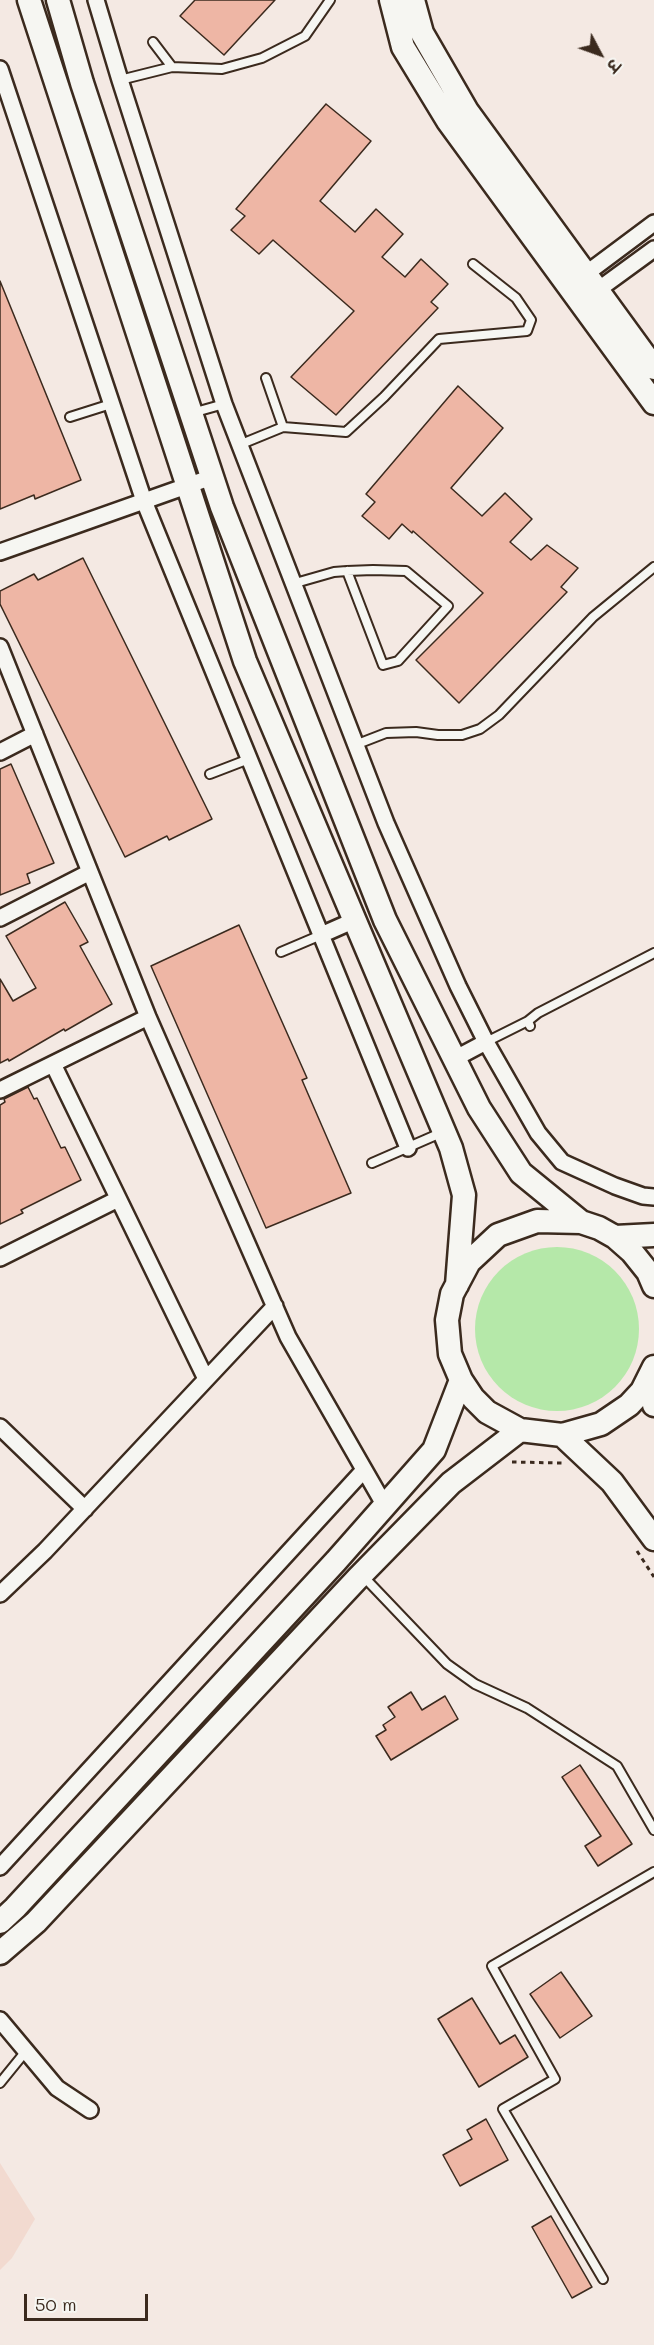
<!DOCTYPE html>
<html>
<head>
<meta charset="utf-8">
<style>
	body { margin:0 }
	#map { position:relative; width:654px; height:2345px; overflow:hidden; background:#f4e9e3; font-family:Mali,"Playpen Sans Deva",sans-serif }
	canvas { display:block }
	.north { position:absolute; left:570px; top:24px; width:60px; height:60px; -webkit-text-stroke:4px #f6f6f2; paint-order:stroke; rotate:131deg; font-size:16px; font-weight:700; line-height:24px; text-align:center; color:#3b2a1e }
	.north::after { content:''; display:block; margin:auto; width:21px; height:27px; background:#3b2a1e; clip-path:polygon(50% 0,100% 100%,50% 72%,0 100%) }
	.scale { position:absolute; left:24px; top:2294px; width:124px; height:27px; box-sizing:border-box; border:3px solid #3b2a1e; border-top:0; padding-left:8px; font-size:18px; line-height:21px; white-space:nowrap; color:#3b2a1e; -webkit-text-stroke:4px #f6f6f2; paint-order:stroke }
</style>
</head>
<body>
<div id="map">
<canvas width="654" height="2345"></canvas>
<div class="north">उ</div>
<div class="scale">50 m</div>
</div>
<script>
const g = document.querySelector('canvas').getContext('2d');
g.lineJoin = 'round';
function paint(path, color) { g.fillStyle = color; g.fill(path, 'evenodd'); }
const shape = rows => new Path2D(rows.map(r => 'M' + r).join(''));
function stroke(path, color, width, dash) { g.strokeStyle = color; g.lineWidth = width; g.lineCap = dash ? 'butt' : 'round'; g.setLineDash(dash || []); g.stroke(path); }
paint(shape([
	[0,2163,35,2219,12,2258,0,2270]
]), '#f2dad0');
paint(shape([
	'475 1329a82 82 0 1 1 164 0a82 82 0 1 1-164 0Z'
]), '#b5e8a9');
const building = shape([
	[195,0,275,0,224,55,180,16,195,0],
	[326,104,371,141,320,201,355,232,376,209,403,234,382,257,405,277,421,259,448,284,431,302,438,308,336,415,291,377,354,311,273,240,259,254,231,230,245,216,236,209,326,104],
	[0,281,81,480,35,499,34,495,0,509,0,281],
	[458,386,503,428,451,488,482,516,505,493,532,519,510,542,531,560,547,545,578,568,561,587,567,592,459,703,416,660,483,593,413,531,412,533,402,524,389,539,362,516,375,502,366,494,458,386],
	[83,558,212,819,169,840,167,836,125,857,0,604,0,591,34,574,38,580,83,558],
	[11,764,54,863,27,874,30,883,0,895,0,769,11,764],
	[65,902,88,942,80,946,112,1004,65,1031,64,1029,9,1061,8,1059,0,1063,0,979,13,1001,36,988,6,936,65,902],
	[239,925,307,1078,302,1080,351,1193,266,1228,151,966,239,925],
	[28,1087,34,1099,37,1098,61,1148,65,1147,81,1180,21,1210,23,1213,0,1224,0,1105,5,1102,4,1099,28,1087],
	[411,1692,422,1710,445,1696,458,1719,391,1760,376,1736,386,1730,383,1725,395,1717,388,1707,411,1692],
	[580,1765,632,1844,598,1866,585,1846,601,1836,562,1777,580,1765],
	[561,1972,592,2016,560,2038,530,1994,561,1972],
	[472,1998,500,2044,515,2035,528,2057,479,2087,438,2019,472,1998],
	[486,2119,508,2160,460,2186,443,2155,472,2139,467,2130,486,2119],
	[551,2216,592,2287,572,2298,532,2227,551,2216]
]);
paint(building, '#eeb6a5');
stroke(building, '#3b2a1e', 1.5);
const lane = shape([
	[153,42,172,67],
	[120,80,172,67,222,69,262,58,305,36,330,0],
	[266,378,283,427],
	[192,413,224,404],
	[70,417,111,404],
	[239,445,283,427,346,432,384,397,439,339,527,331,531,320,516,298,473,264],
	[292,584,334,572,347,571,373,570,406,571,448,606,398,661,383,665,347,571],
	[355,745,386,733,416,732,438,735,462,735,480,729,499,715,593,617,654,567],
	[210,774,249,759],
	[281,952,321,935],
	[528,1021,538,1013,654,953],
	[486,1042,528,1021,530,1026],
	[372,1163,443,1132],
	[363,1576,447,1664,475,1684,527,1708,617,1766,654,1830],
	[0,2083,26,2051],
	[603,2279,503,2109,555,2079,492,1966,654,1872]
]);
const street = shape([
	[96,0,120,80,224,404,386,823,458,986,486,1042,538,1133,562,1162,615,1186,643,1196,654,1197],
	[0,69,144,501,408,1148],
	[579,279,654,223],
	[591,295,654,249],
	[0,552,212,477],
	[0,647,148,1017,288,1337,385,1506],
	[0,752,35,734],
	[0,918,90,872],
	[321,935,355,920],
	[454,1059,486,1042],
	[53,1064,206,1379],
	[0,1090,148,1017],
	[0,1258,118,1199],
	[0,1427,85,1509],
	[0,1594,45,1551,275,1306],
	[0,1867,364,1470],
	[0,2020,57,2088,90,2110]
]);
const secondary = shape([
	[29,0,245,661,451,1148,464,1195,457,1285],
	[58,0,82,83,222,507,385,920,479,1108,521,1173,581,1222],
	[391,0,403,47,448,121,654,403],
	[413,0,422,33,467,111,654,368],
	[615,1237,654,1235],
	[654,1286,648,1272,632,1252,615,1237,599,1228,581,1222,537,1221,498,1235,469,1262,452,1294,447,1320,450,1354,461,1380,473,1398,487,1412,520,1430,562,1435,601,1424,629,1405,642,1391,654,1367],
	[653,1372,654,1405],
	[562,1435,612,1482,654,1539],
	[0,1922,15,1908,336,1561,434,1450,461,1380],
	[0,1953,36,1922,357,1579,451,1483,520,1430]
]);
stroke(lane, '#3b2a1e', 12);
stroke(street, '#3b2a1e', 20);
stroke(secondary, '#3b2a1e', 27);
stroke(shape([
	[512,1462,562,1463],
	[637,1551,654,1577]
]), '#3b2a1e', 3, [4.5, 4.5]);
stroke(lane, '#f6f6f2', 8);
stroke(street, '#f6f6f2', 15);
stroke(secondary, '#f6f6f2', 22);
</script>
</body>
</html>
